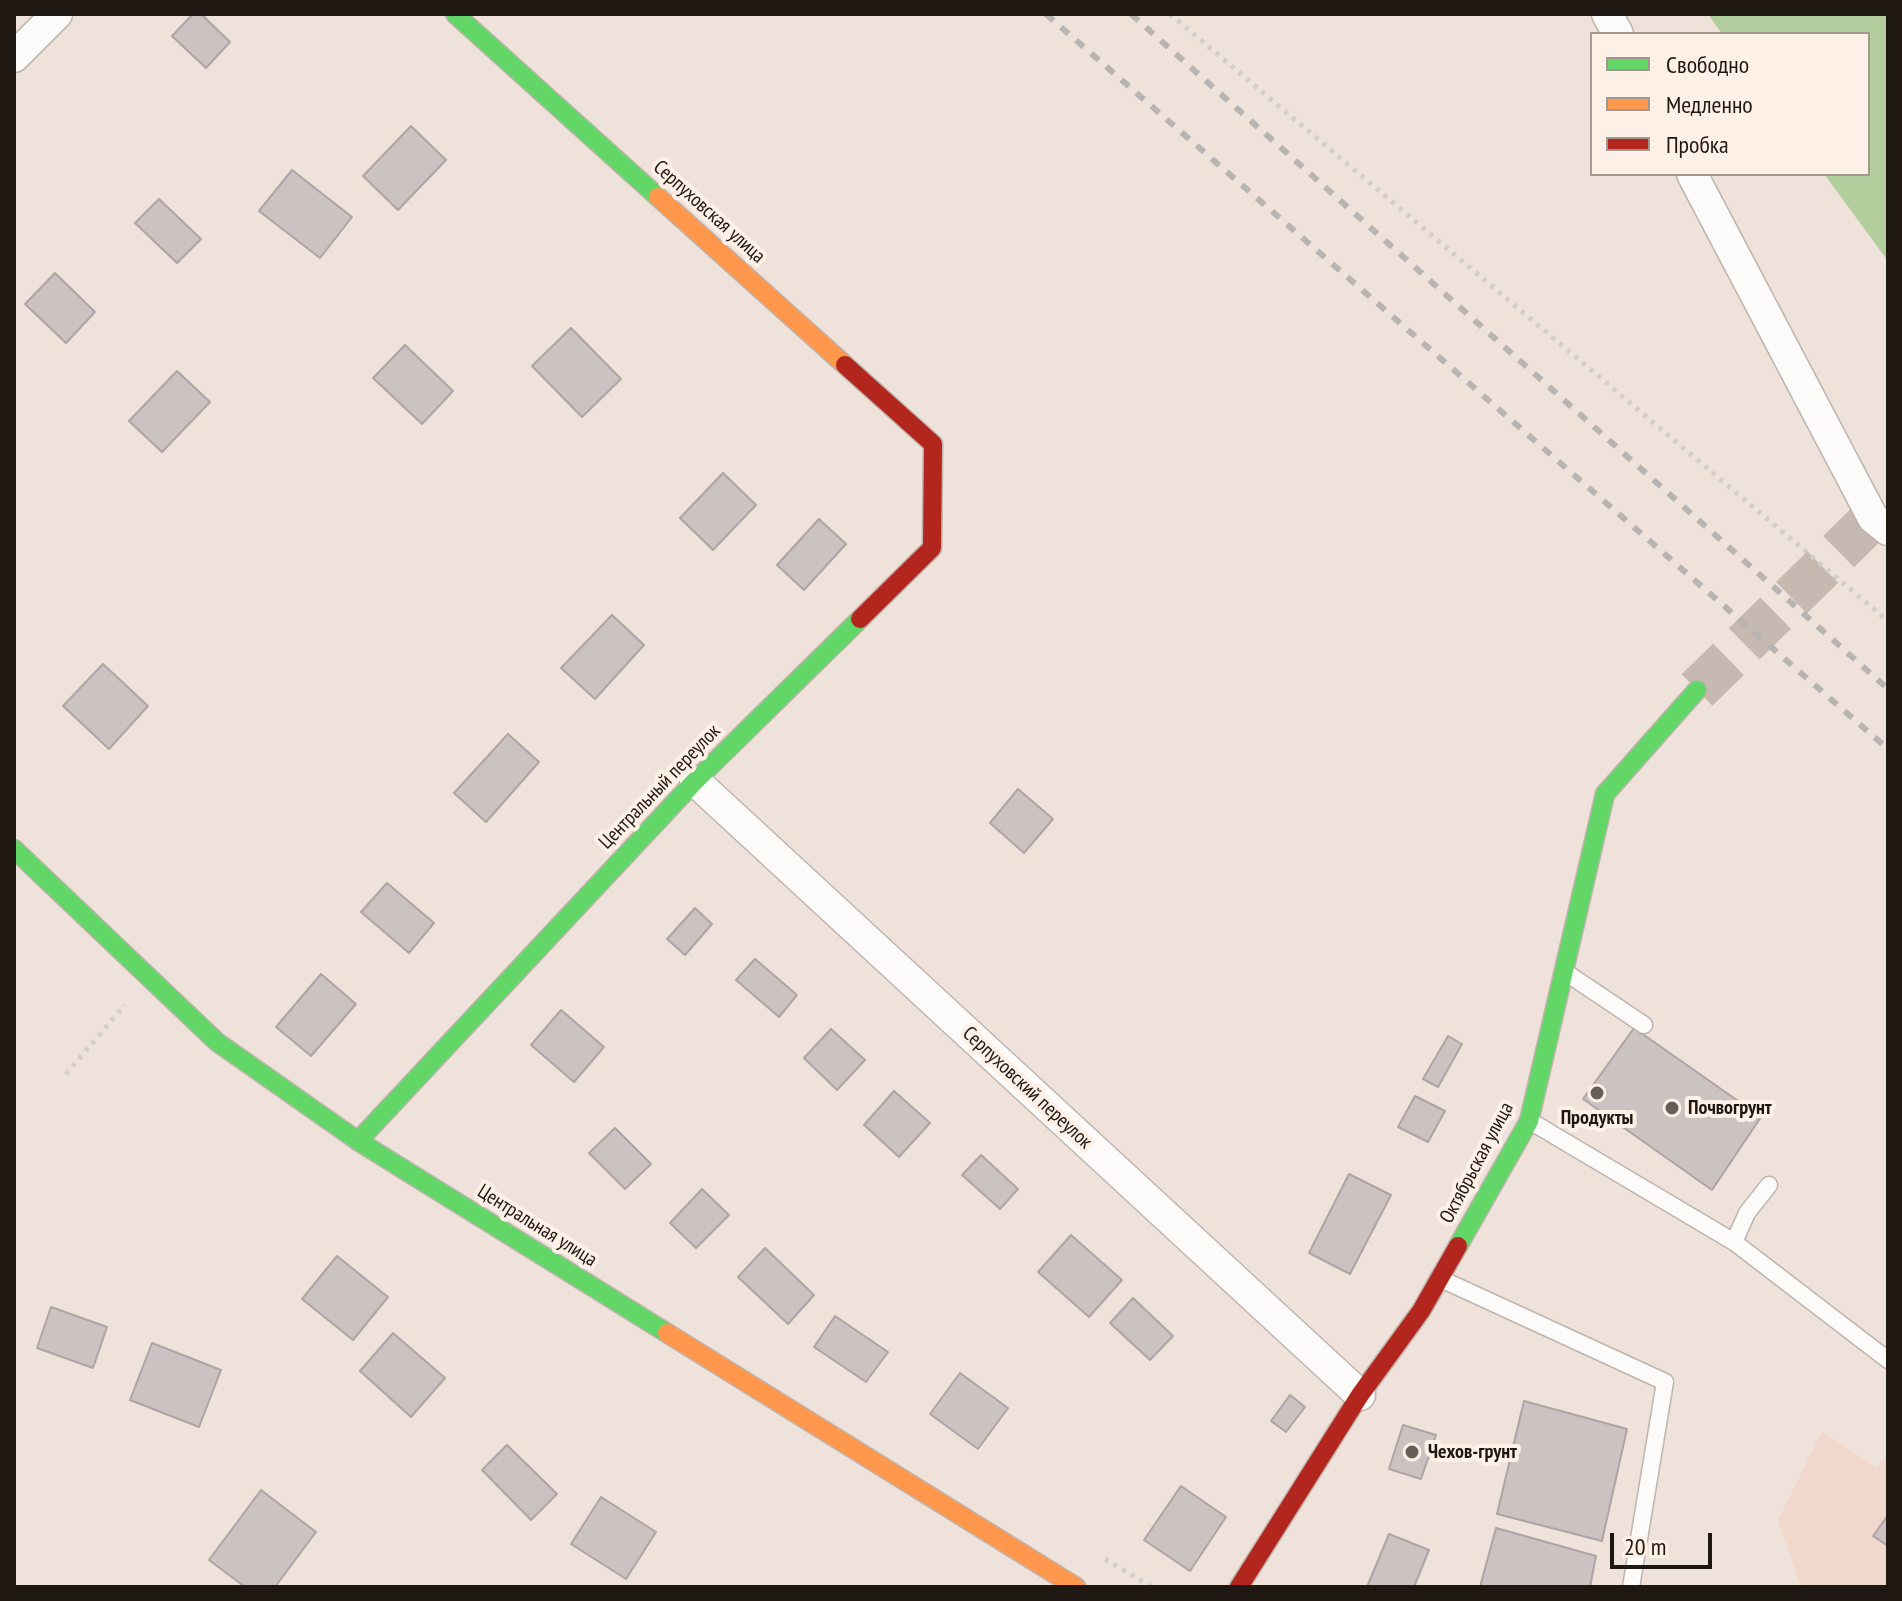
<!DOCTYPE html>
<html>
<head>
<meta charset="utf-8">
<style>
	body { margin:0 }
	#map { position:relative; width:1902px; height:1601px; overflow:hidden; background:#efe2da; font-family:"PT Sans Narrow",sans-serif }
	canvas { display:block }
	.frame { position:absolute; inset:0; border:16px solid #1f1712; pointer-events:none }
	.legend { position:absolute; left:1590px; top:32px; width:280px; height:144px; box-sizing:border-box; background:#fdf0e7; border:2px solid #a49992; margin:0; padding:10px 14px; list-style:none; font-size:24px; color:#1f1712 }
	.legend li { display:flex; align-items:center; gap:16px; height:40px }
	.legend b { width:40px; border:2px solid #a49992 }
	.scale { position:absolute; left:1610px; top:1533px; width:102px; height:36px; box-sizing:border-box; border:4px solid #1f1712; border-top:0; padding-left:10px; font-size:24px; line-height:28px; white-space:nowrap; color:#1f1712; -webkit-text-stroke:6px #fdf0e7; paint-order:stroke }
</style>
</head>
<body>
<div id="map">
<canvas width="1902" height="1601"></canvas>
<div class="frame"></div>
<ul class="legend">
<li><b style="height:10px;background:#63d668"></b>Свободно</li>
<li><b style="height:10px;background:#ff974d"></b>Медленно</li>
<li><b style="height:10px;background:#b3261e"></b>Пробка</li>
</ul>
<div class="scale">20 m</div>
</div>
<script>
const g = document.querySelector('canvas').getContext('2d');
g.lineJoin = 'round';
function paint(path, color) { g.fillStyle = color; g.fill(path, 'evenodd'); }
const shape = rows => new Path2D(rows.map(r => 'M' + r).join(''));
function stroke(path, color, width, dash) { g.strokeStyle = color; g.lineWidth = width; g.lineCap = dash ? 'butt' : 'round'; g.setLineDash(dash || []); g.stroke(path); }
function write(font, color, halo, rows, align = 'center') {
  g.font = font + ' "PT Sans Narrow",sans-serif'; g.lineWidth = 8; g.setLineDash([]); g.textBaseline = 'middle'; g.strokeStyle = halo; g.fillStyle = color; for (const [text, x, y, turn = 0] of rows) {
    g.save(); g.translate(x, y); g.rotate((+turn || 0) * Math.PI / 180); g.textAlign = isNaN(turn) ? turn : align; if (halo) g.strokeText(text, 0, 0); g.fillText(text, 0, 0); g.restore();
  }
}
paint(shape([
	[1822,1431,1876,1467,1888,1455,1888,1587,1801,1587,1778,1520]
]), '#f0d9cc');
paint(shape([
	[1708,14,1888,14,1888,261,1824,174,1868,174,1868,34,1722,34]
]), '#b3ce9d');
const building = shape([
	[193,14,201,14,230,42,206,68,172,36,193,14],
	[411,126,446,160,398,210,363,176,411,126],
	[292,170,352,217,320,258,259,211,292,170],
	[159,199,201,239,177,263,135,223,159,199],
	[55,273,95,312,66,343,25,304,55,273],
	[571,328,621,379,582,417,532,366,571,328],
	[405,345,453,391,422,424,373,378,405,345],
	[177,371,210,402,162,452,129,421,177,371],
	[723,473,756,505,713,550,680,518,723,473],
	[819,519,846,544,804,590,777,565,819,519],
	[612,615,644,645,595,699,561,668,612,615],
	[103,664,148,706,109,749,63,706,103,664],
	[508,734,539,762,486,822,454,793,508,734],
	[1018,789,1053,819,1024,853,990,823,1018,789],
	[387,883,434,923,409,953,361,912,387,883],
	[695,908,712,924,685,955,667,939,695,908],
	[755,959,797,995,779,1017,736,980,755,959],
	[321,974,356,1004,311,1056,276,1027,321,974],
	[561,1010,604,1047,574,1082,531,1045,561,1010],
	[1634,1028,1761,1117,1712,1190,1583,1099,1634,1028],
	[831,1029,865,1060,837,1090,804,1058,831,1029],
	[1448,1036,1462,1044,1438,1087,1423,1079,1448,1036],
	[894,1091,930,1123,899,1157,864,1125,894,1091],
	[1415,1096,1445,1111,1428,1142,1398,1127,1415,1096],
	[615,1128,651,1164,625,1189,589,1153,615,1128],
	[981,1155,1018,1189,1000,1209,962,1175,981,1155],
	[1349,1174,1391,1195,1350,1274,1309,1253,1349,1174],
	[702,1189,729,1215,696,1248,670,1223,702,1189],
	[1071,1235,1122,1280,1089,1317,1038,1272,1071,1235],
	[765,1248,814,1295,788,1324,738,1277,765,1248],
	[337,1256,388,1297,353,1340,302,1299,337,1256],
	[1133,1298,1173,1336,1150,1360,1110,1323,1133,1298],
	[51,1307,107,1327,93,1368,37,1348,51,1307],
	[835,1316,888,1352,866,1382,814,1347,835,1316],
	[393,1333,445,1378,411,1417,360,1371,393,1333],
	[152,1343,221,1370,199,1427,130,1400,152,1343],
	[960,1373,1008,1408,978,1449,930,1414,960,1373],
	[1290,1395,1305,1407,1286,1432,1271,1421,1290,1395],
	[1524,1401,1627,1429,1602,1541,1497,1514,1524,1401],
	[1403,1425,1436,1435,1421,1479,1389,1469,1403,1425],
	[507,1445,557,1494,531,1520,482,1470,507,1445],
	[1181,1486,1226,1517,1190,1571,1144,1540,1181,1486],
	[261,1490,316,1532,275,1587,245,1587,209,1560,261,1490],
	[601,1497,656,1532,626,1579,571,1544,601,1497],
	[1888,1515,1888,1546,1873,1536,1888,1515],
	[1496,1528,1596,1556,1590,1587,1480,1587,1496,1528],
	[1389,1534,1429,1550,1414,1587,1367,1587,1389,1534]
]);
paint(building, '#cbc2c1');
stroke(building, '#ada4a3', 2);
stroke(shape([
	[1697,690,1873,518]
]), '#c5b9b2', 44, [44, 22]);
const lane = shape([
	[1568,974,1644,1025],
	[1530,1121,1734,1242,1888,1360],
	[1734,1242,1747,1213,1769,1185],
	[1441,1279,1665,1382,1631,1587]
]);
const street = shape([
	[1607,14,1618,34],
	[14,57,57,14],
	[1692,174,1873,518,1888,530],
	[695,781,1360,1395]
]);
const fast = shape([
	[455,14,658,197],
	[14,849,217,1042,358,1141,667,1333],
	[358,1141,695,781,860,619],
	[1458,1246,1529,1121,1605,794,1697,690]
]);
const slow = shape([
	[658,197,845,365],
	[667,1333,1076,1587]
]);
const jam = shape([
	[845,365,933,444,932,548,860,619],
	[1239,1587,1360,1395,1421,1311,1458,1246]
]);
stroke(lane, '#beb4ae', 19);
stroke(street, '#beb4ae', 33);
stroke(fast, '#beb4ae', 21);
stroke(slow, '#beb4ae', 21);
stroke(jam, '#beb4ae', 21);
stroke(shape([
	[1170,14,1888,621],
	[66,1074,125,1005],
	[1105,1559,1152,1587]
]), '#d1cecb', 5, [4, 6]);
stroke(lane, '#fdfbf9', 16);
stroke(street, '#fdfbf9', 30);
stroke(fast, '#63d668', 18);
stroke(slow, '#ff974d', 18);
stroke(jam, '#b3261e', 18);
stroke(shape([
	[1046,14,1888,749],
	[1131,14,1888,689]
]), '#b7b4b2', 6, [10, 10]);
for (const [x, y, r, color] of [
	[1597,1093,8,"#685e58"],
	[1672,1108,8,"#685e58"],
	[1412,1452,8,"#685e58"]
]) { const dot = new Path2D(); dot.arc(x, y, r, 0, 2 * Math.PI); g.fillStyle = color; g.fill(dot); stroke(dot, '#fdf0e7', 3); }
write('20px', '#1f1712', '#fdf0e7', [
	["Серпуховская улица",709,212,42],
	["Центральный переулок",660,787,-46],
	["Серпуховский переулок",1027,1088,43],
	["Октябрьская улица",1477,1163,-62],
	["Центральная улица",537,1226,32]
]);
write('bold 20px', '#1f1712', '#fdf0e7', [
	["Почвогрунт",1688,1108],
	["Продукты",1597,1118,"center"],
	["Чехов-грунт",1428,1452]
], 'left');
</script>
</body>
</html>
